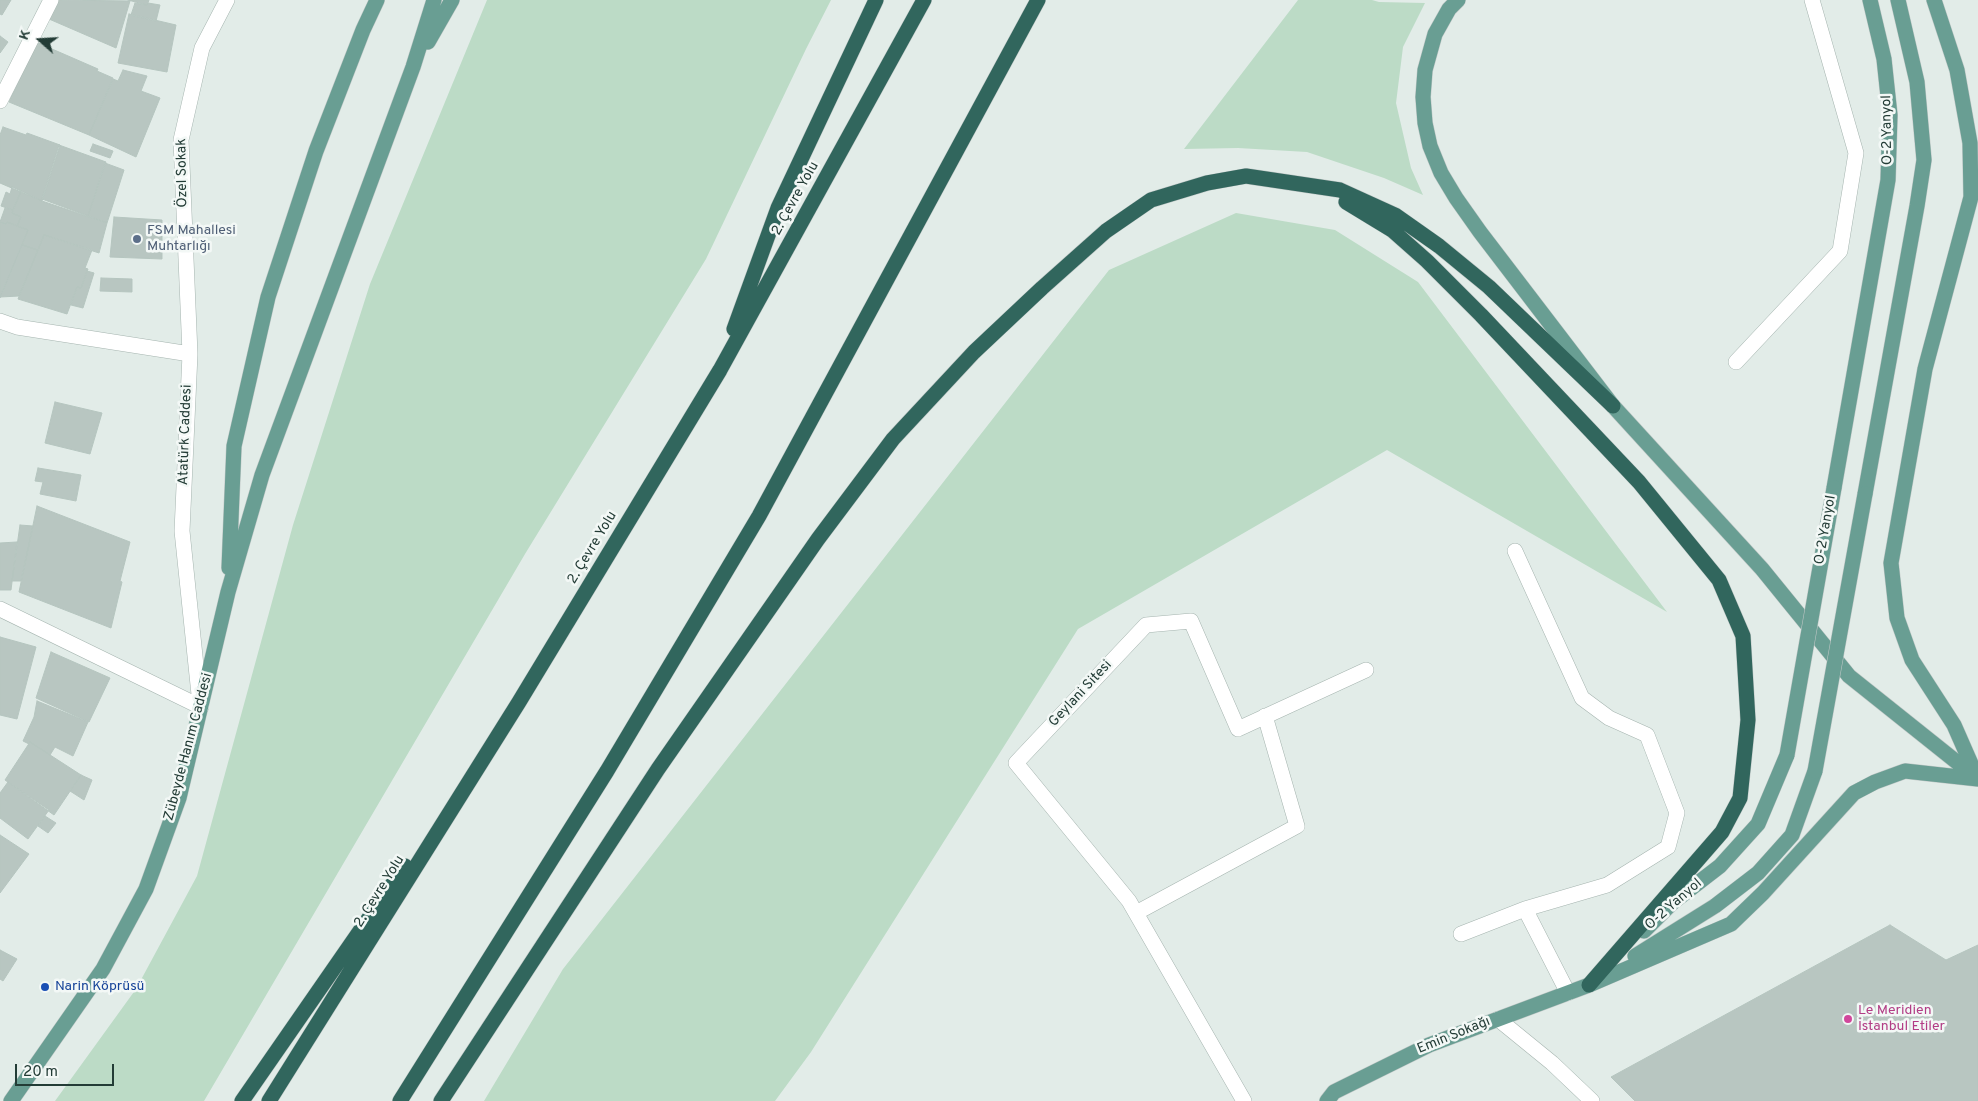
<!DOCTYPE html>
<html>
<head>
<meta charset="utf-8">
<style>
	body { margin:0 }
	#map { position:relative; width:1978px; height:1101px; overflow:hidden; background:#e2ece8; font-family:Overpass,sans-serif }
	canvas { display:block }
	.north { position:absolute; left:15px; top:15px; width:50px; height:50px; -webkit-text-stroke:4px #f3f8f6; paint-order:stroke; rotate:289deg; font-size:14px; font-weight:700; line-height:20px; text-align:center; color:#233c36 }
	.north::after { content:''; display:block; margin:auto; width:18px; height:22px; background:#233c36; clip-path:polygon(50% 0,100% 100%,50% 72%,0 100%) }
	.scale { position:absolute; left:15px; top:1064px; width:99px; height:22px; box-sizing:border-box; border:2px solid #233c36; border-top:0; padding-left:6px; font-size:15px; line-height:18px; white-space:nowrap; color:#233c36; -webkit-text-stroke:4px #f3f8f6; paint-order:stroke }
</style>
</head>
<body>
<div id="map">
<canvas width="1978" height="1101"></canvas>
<div class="north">K</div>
<div class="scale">20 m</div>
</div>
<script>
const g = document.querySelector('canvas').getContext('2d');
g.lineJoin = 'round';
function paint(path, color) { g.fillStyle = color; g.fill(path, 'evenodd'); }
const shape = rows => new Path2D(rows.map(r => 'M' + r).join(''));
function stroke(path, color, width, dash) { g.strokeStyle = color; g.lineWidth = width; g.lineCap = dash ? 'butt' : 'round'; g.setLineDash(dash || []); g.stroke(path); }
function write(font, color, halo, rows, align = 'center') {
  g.font = font + ' Overpass,sans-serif'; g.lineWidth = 5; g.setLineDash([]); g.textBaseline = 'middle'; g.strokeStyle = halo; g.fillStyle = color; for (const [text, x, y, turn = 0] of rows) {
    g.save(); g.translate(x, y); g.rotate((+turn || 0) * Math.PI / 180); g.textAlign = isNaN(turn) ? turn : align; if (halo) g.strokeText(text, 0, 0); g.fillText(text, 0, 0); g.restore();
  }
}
paint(shape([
	[487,0,831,0,806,49,706,259,525,554,204,1101,55,1101,136,989,197,876,293,525,370,284],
	[1298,0,1372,0,1379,2,1425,3,1403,47,1396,103,1411,168,1423,195,1384,178,1307,152,1238,148,1184,149],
	[1236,213,1335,230,1418,282,1667,612,1387,450,1078,629,811,1052,775,1101,484,1101,563,969,1109,270]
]), '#bcdbc6');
const building = shape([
	[0,0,11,0,2,15,0,14,0,0],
	[57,0,130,1,116,48,49,19,57,0],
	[128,0,149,0,147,5,128,0],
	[135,3,147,5,148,3,160,5,156,21,131,15,135,3],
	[129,14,176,25,167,72,118,63,129,14],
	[0,36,8,42,0,53,0,36],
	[36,42,98,69,97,71,113,78,89,135,9,102,36,42],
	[123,70,147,76,141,91,160,98,136,157,89,135,113,79,118,81,123,70],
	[3,127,26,135,27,133,60,145,42,201,0,183,0,135,3,127],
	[93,144,113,151,110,158,90,151,93,144],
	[59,145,106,162,88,216,42,199,59,145],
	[105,163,124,170,107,223,88,216,105,163],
	[12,187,21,191,13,210,1,206,6,192,10,194,12,187],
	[21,191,42,201,107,223,99,253,44,235,38,250,22,245,28,230,17,226,21,217,12,213,21,191],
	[5,208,13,210,12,213,21,217,17,226,7,222,6,224,0,222,5,208],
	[114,217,162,220,162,259,110,257,114,217],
	[0,222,6,224,7,222,28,230,0,298,0,222],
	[44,235,92,250,85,268,88,269,81,288,77,287,67,314,18,299,44,235],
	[22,245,38,250,19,296,0,297,22,245],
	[87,271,94,273,83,308,71,305,77,287,81,288,87,271],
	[101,278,132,279,132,292,100,291,101,278],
	[55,402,102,413,90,454,45,443,55,402],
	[38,468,81,475,76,501,40,494,43,482,35,481,38,468],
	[37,506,130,542,120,581,122,582,111,628,19,592,37,506],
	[20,525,33,526,21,581,12,581,20,525],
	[17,542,11,590,0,590,0,543,17,542],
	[0,637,36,647,17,719,0,715,0,637],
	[51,652,110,678,89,722,36,698,51,652],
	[37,701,88,722,73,756,55,747,50,755,30,742,29,744,23,741,34,717,37,701],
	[30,742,81,775,54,815,5,780,30,742],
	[81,775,92,780,84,800,70,791,81,775],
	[8,782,49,810,28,839,0,818,0,793,8,782],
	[45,816,56,823,48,833,38,826,45,816],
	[0,835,29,854,0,893,0,835],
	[1890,925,1946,960,1978,945,1978,1101,1635,1101,1611,1077,1890,925],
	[0,950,17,959,3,981,0,979,0,950]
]);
paint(building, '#b8c6c1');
stroke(building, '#b5c5bf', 1);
const minor = shape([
	[0,101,51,0],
	[0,321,17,327,190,354],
	[1736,362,1840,251,1856,153,1812,0],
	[0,609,201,707],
	[200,704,182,531,190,354,181,140,202,48,227,0],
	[1525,909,1568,993],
	[1136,913,1297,826,1265,716],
	[1461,934,1525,909,1607,885,1668,847,1677,813,1647,735,1609,718,1582,698,1515,551],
	[1498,1019,1552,1063,1592,1101],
	[1244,1101,1129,901,1016,763,1146,625,1191,621,1238,729,1366,670]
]);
const major = shape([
	[1458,0,1449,9,1435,34,1425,70,1423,97,1425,123,1430,146,1441,173,1456,198,1480,232,1613,406,1762,569,1849,676,1978,779],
	[1934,0,1957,70,1970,143,1971,197,1925,369,1891,563,1897,618,1912,660,1954,725,1976,775],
	[428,42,452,0],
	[1834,488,1888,180,1890,115,1884,59,1870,0],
	[1865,494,1917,206,1924,160,1917,82,1898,0],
	[229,568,234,446,268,297,316,151,363,30,377,0],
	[1644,931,1672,903,1720,866,1758,824,1787,755],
	[1635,956,1715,906,1758,873,1792,835,1815,771],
	[11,1101,103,969,146,889,179,798,228,592,262,475,413,67,434,0],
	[1327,1101,1334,1092,1429,1045,1589,985,1731,924,1763,893,1854,793,1875,782,1905,771,1978,779]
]);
const highway = shape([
	[1346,202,1392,230,1427,261,1481,315,1639,482,1719,580,1743,636,1748,720,1740,798,1722,832,1589,985],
	[734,329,778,208,876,0],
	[242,1101,405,866],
	[269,1101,519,702,720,370,924,0],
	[400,1101,607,771,759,516,1038,0],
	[441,1101,658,769,818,539,893,439,974,352,1042,288,1106,231,1151,200,1207,183,1246,176,1340,190,1395,215,1439,246,1489,287,1613,406]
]);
stroke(minor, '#a5b4af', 16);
stroke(major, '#c1c8c7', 16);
stroke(highway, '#c1c8c7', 16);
stroke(minor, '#fff', 15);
stroke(major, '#699e93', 15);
stroke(highway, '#31665d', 15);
const majorBridge = shape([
	[1787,755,1834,488],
	[1815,771,1865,494]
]);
stroke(majorBridge, '#c1c8c7', 16, []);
stroke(majorBridge, '#699e93', 15);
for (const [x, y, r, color] of [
	[137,239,5,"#5c6f8a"],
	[45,987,5,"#1a4fb4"],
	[1848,1019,5,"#d1479c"]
]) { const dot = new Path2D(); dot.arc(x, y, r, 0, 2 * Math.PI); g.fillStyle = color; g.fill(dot); stroke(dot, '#f3f8f6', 2); }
write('14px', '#233c36', '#f3f8f6', [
	["O-2 Yanyol",1888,130,-91],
	["Özel Sokak",183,173,-91],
	["2. Çevre Yolu",796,199,-61],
	["Atatürk Caddesi",186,435,-88],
	["O-2 Yanyol",1826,530,-80],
	["2. Çevre Yolu",593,548,-59],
	["Geylani Sitesi",1081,694,-47],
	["Zübeyde Hanım Caddesi",189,747,-75],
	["2. Çevre Yolu",380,892,-58],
	["O-2 Yanyol",1674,905,-41],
	["Emin Sokağı",1454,1036,-22]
]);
write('14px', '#4e5e75', '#f3f8f6', [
	["FSM Mahallesi",147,231],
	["Muhtarlığı",147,247]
], 'left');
write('14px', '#164399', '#f3f8f6', [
	["Narin Köprüsü",55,987]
], 'left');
write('14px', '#b23c85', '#f3f8f6', [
	["Le Meridien",1858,1011],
	["İstanbul Etiler",1858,1027]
], 'left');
</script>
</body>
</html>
